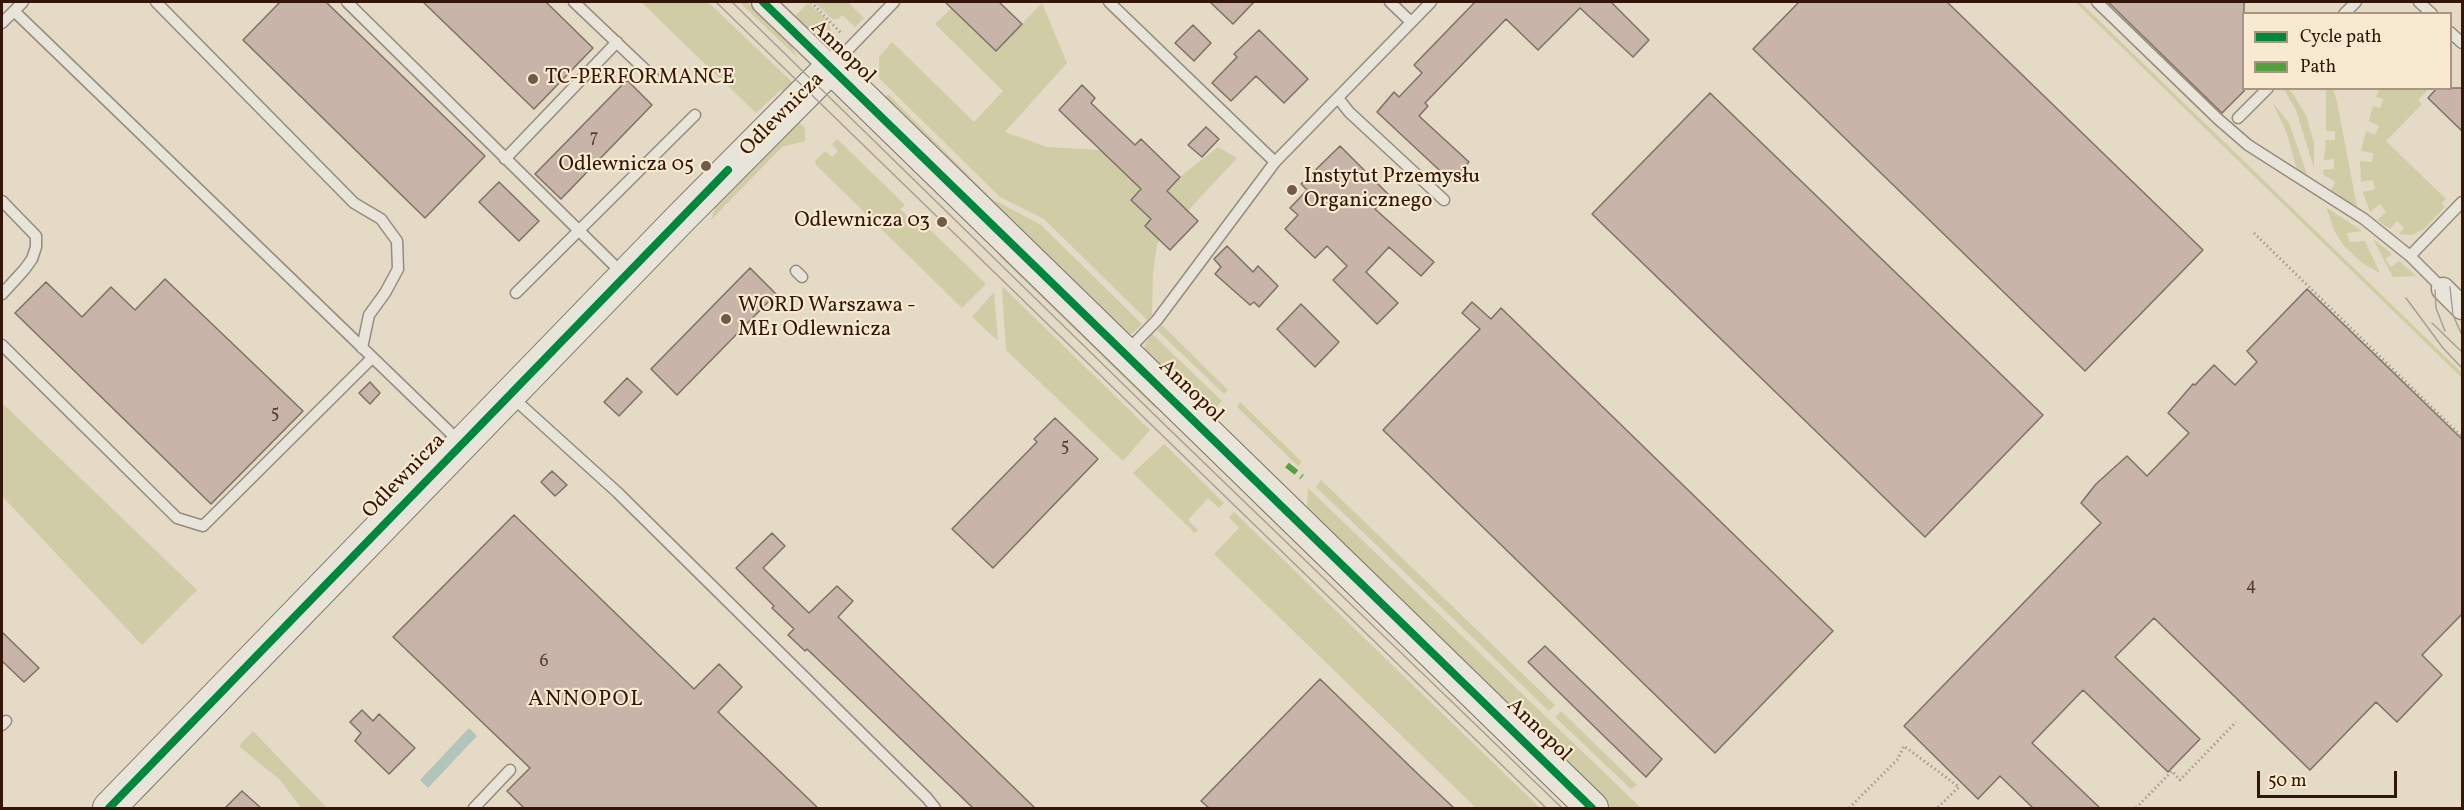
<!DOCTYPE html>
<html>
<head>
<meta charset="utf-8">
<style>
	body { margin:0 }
	#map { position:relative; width:2464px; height:810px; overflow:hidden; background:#e5dac5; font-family:Vollkorn,serif }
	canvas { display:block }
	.frame { position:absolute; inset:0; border:3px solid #341509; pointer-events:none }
	.legend { position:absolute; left:2242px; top:12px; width:210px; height:78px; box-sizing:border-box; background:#f7ead0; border:2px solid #a99580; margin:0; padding:8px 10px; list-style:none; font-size:18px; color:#341509 }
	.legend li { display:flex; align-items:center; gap:12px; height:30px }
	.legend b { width:30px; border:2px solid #a99580 }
	.scale { position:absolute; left:2257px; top:771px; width:140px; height:27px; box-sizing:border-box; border:3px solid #341509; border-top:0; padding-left:8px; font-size:18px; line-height:21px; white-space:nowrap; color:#341509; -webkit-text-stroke:4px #f7ead0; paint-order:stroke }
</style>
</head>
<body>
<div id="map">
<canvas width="2464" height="810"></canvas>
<div class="frame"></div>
<ul class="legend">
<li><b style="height:8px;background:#00873e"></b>Cycle path</li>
<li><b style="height:8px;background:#53a03e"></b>Path</li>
</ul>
<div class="scale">50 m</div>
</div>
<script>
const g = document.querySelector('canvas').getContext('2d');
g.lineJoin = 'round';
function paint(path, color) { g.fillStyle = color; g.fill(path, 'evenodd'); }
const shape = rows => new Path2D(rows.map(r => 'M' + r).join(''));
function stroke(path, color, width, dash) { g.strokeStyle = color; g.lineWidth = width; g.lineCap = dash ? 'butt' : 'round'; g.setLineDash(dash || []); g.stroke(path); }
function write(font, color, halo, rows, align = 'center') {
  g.font = font + ' Vollkorn,serif'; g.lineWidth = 4.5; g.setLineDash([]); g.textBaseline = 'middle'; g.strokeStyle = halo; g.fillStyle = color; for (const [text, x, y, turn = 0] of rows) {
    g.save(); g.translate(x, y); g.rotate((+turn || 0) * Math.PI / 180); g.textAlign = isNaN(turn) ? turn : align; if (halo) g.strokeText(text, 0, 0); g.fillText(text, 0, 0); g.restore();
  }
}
paint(shape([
	[641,2,708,2,792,82,790,87,784,93,781,90,756,113],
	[739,2,747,2,790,43,798,58],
	[814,2,848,2,864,18,855,27,842,15,838,19,832,19],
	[2075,2,2080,2,2462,373,2462,378],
	[1042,3,1067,63,1005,132,1047,147,1101,150,1141,189,1131,200,1145,213,1180,177,1218,147,1237,158,1157,244,1153,273,1152,315,1147,320,1044,219,1000,197,879,78,879,57,892,42,974,122,1003,91,935,24,952,8,996,51],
	[807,4,810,4,829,22,831,32,841,42,831,45,823,44,808,31,809,29,795,16],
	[2284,89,2288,89,2293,94,2306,115,2314,143,2314,168,2296,110],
	[2326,89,2333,89,2337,102,2357,207,2331,190,2335,182,2323,174,2323,170,2334,169,2334,159,2324,160,2326,140,2335,140,2335,131,2326,131],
	[2379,89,2429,89,2418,100,2422,104,2386,141,2446,199,2442,203,2445,207,2423,230,2411,235,2399,234,2404,228,2397,221,2390,229,2377,220,2386,212,2380,204,2370,212,2363,192,2375,189,2373,180,2361,182,2360,161,2372,162,2373,153,2361,151,2366,131,2375,135,2379,126,2369,121,2373,106,2380,108,2383,99,2376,97],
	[889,95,992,199,1041,225,1142,324,1133,333,1125,335,880,97],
	[2272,102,2289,123,2308,177,2297,170,2286,131],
	[797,121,805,128,805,141,782,147,711,220,716,205],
	[837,139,905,205,900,209,915,223,919,219,986,284,962,308,816,165,815,161,825,151,832,157,838,151,832,144],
	[2326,207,2362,231,2347,233,2349,242,2365,241,2380,273,2362,263,2344,246,2335,232],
	[2373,239,2392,254,2385,259,2391,267,2399,261,2416,276,2393,277],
	[1005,250,1154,403,1156,409,999,256],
	[1002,286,1150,430,1123,461,1006,350],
	[994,292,998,341,972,317],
	[1162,325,1228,390,1224,394,1157,330],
	[1152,334,1222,401,1212,412,1206,414,1143,352,1146,343],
	[1240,402,1302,462,1298,466,1237,407],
	[2,403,197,590,142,645,2,496],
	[1164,444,1224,503,1219,508,1208,498,1188,520,1198,530,1195,533,1133,473],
	[1321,480,1555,705,1549,711,1316,487],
	[1308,488,1641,808,1607,808,1307,509],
	[1249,498,1252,498,1545,778,1548,788],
	[1234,512,1540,808,1476,808,1214,554,1239,528,1229,517],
	[1561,711,1637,785,1631,789,1555,717],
	[253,731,327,808,301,808,280,780,239,746]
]), '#cfcca6');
paint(shape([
	[469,728,477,736,428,788,420,780]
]), '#b3c5ba');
const building = shape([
	[280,2,326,2,485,156,425,218,243,40,280,2],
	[423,2,546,2,593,48,534,109,423,2],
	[945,2,999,2,1022,24,996,51,945,2],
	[1210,2,1254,2,1233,24,1210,2],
	[1475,2,1611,2,1649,40,1633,57,1580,8,1538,50,1506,19,1425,103,1428,106,1419,116,1469,162,1451,181,1377,112,1394,92,1399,97,1422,73,1414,65,1475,2],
	[1799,2,1947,2,2203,250,2085,371,1753,49,1799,2],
	[2108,2,2244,2,2244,91,2222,113,2108,2],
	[1193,25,1211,43,1194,61,1175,43,1193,25],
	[1259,30,1308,79,1284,103,1256,76,1231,101,1212,83,1237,57,1234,54,1259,30],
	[627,80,652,105,561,199,535,174,627,80],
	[1082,85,1095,98,1091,103,1135,145,1141,139,1180,177,1167,191,1198,221,1170,250,1145,226,1151,219,1131,200,1141,189,1059,110,1082,85],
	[2437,88,2463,88,2463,132,2428,98,2437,88],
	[1710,93,2043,415,1925,537,1592,214,1710,93],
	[1206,127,1219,139,1202,157,1188,145,1206,127],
	[1340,146,1389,195,1375,209,1434,262,1421,276,1389,247,1366,272,1398,303,1377,324,1333,280,1347,266,1327,246,1315,258,1285,229,1298,215,1290,208,1307,190,1301,184,1340,146],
	[499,182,539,221,519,241,479,202,499,182],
	[1227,246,1253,272,1258,266,1278,286,1259,307,1254,302,1250,305,1215,274,1221,267,1214,259,1227,246],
	[750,268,776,294,677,395,651,369,750,268],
	[165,279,303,411,211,504,15,313,46,282,82,317,111,287,135,310,165,279],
	[2307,289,2463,440,2463,613,2422,655,2442,675,2397,722,2376,702,2310,770,2154,618,2115,657,2200,739,2168,772,2083,690,2032,743,2100,808,2033,808,2000,776,1978,799,1904,726,2101,523,2081,503,2096,484,2127,456,2147,476,2189,433,2168,413,2193,384,2195,385,2214,365,2235,385,2257,362,2247,351,2307,289],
	[1472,302,1491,319,1501,308,1833,631,1715,753,1383,430,1480,329,1462,313,1472,302],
	[1301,304,1339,342,1315,367,1277,329,1301,304],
	[627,378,642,392,619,416,604,402,627,378],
	[370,382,380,393,370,404,359,393,370,382],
	[1055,418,1098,459,993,568,952,529,1037,442,1034,439,1055,418],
	[552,471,567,485,555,496,541,482,552,471],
	[514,515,694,689,719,664,742,687,718,712,818,808,524,808,507,791,530,768,393,637,514,515],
	[772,533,785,546,763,568,809,613,837,586,853,601,838,617,1035,808,973,808,807,649,805,651,788,635,794,629,772,608,774,606,736,568,772,533],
	[2,632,39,668,24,682,2,661,2,632],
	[1545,646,1662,759,1646,777,1528,662,1545,646],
	[1320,679,1422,778,1454,808,1209,808,1201,801,1320,679],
	[362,710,373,721,379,714,415,748,389,774,355,741,361,733,350,722,362,710],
	[242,791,261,808,225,808,242,791]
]);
paint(building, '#c8b4a8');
stroke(building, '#7c7165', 1.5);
const lane = shape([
	[23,2,14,11,460,442],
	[156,2,354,203,381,219,397,241,398,269,385,293,369,315,362,348],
	[347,2,623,274],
	[574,2,654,78],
	[1109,2,1275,162],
	[1390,2,1411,22],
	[2097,2,2218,119,2248,145,2364,219,2410,256,2443,289],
	[2419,2,2432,14],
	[2344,14,2356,2],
	[2,23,14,11],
	[2450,32,2462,43],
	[833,65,894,2],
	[1338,98,1349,112,1444,200],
	[2238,118,2268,88],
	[505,159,617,42],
	[2,201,36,236,36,247,32,259,24,270,2,294],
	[2410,256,2462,202],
	[796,271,802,277],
	[516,293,695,115],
	[2,345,177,518,203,526,372,358],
	[1127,351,1157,320,1275,162,1431,2],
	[512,397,617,492,927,798,935,808],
	[2,725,6,721],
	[474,808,510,770]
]);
const street = shape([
	[763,2,831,67],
	[2443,289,2462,308]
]);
const secondary = shape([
	[109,808,681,218,831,67,1592,808]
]);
stroke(lane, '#958b7e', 13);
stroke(street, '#958b7e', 25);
stroke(secondary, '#7c7165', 34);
stroke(shape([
	[811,2,842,34],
	[2254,233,2462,437],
	[1849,808,1897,760,1904,746,1959,787,1937,808],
	[2136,808,2172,771,2180,780,2236,722]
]), '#a79f95', 3, [1.5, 3]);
stroke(lane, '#e9e4d9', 10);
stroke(street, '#e9e4d9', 22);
stroke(secondary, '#e9e4d9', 32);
stroke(shape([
	[716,2,1546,808],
	[732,2,1167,427,1562,808],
	[2450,287,2453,315,2462,335],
	[2435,290,2436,308,2445,331],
	[2406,298,2443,348,2462,368],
	[2432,323,2462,352]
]), '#a79f95', 1.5);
stroke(shape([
	[1287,465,1302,477]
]), '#53a03e', 6, [12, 6]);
stroke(shape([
	[763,2,1592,808],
	[109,808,728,170]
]), '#00873e', 8);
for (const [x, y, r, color] of [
	[533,79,6,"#725a4b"],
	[706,166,6,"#725a4b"],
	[1292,190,6,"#725a4b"],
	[942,222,6,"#725a4b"],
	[726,319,6,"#725a4b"]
]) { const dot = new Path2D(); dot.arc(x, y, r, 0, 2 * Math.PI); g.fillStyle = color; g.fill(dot); stroke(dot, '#f7ead0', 2); }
write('18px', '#593d31', null, [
	["7",594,139],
	["5",275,415],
	["5",1065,448],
	["4",2251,587],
	["6",544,663]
]);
write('21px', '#341509', '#f7ead0', [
	["Annopol",842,53,44],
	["Odlewnicza",783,115,-45],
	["Annopol",1190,392,44],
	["Odlewnicza",405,477,-46],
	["Annopol",1538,731,44]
]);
write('21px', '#341509', '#f7ead0', [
	["TC-PERFORMANCE",545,79],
	["Odlewnicza 05",694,166,"right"],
	["Instytut Przemysłu",1304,178],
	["Organicznego",1304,202],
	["Odlewnicza 03",930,222,"right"],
	["WORD Warszawa -",738,307],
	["ME1 Odlewnicza",738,331]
], 'left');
g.letterSpacing = '1.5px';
write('22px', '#341509', '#f7ead0', [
	["ANNOPOL",586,701]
]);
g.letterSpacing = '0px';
</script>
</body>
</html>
